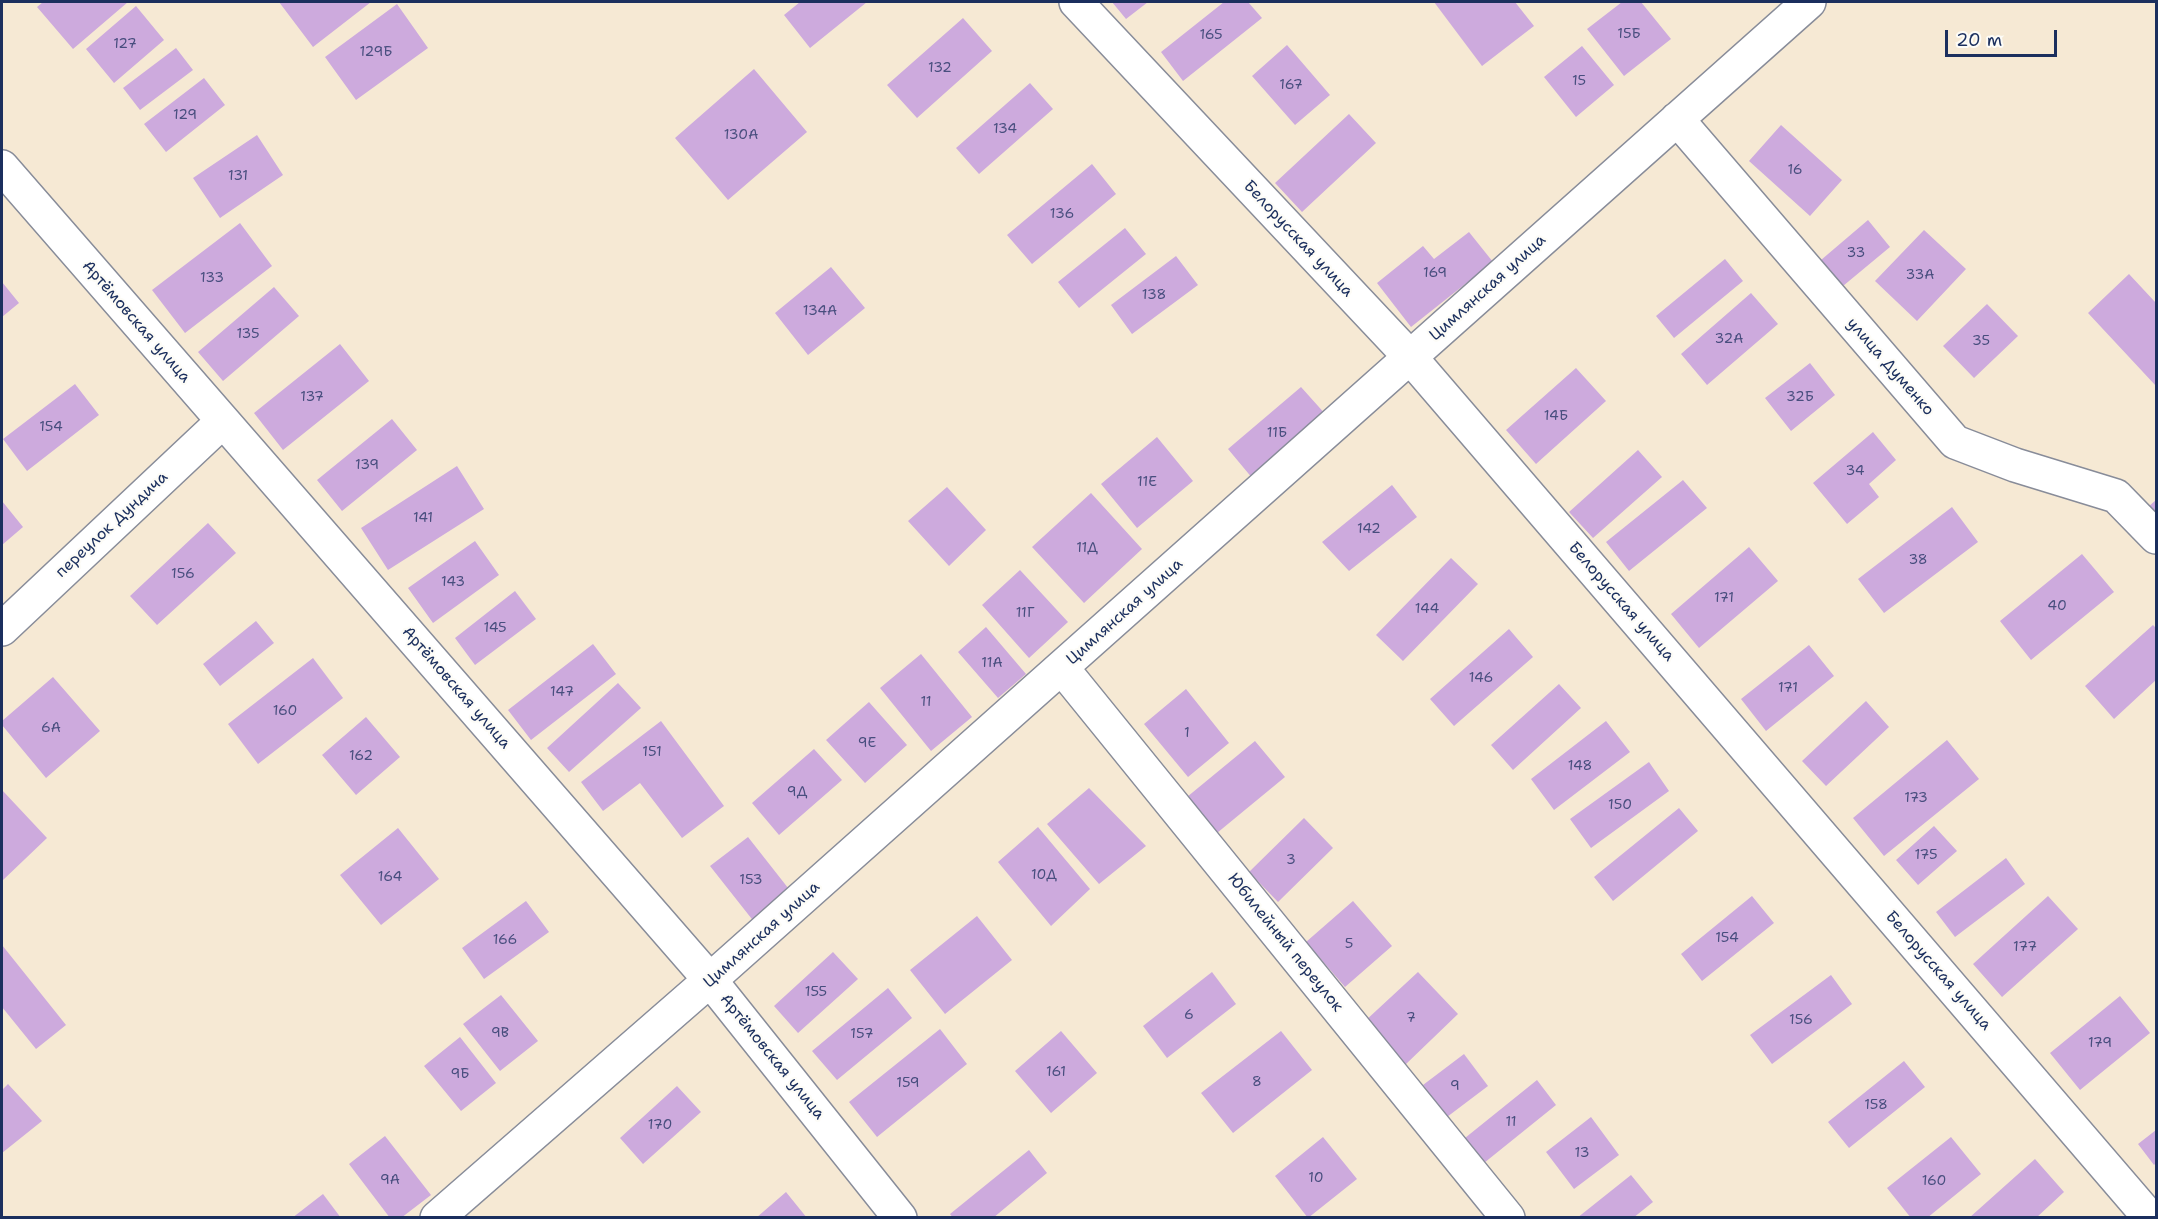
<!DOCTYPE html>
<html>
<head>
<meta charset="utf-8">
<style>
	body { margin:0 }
	#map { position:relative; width:2158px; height:1219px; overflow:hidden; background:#f6e9d4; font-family:"Shantell Sans",sans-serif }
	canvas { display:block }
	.frame { position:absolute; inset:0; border:3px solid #1b2f5e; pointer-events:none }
	.scale { position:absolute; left:1945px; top:30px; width:112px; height:27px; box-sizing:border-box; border:3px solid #1b2f5e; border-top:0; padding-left:8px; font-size:18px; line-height:21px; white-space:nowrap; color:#1b2f5e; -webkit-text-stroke:4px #fdfcf7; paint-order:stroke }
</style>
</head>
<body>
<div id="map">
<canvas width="2158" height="1219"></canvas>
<div class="frame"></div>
<div class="scale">20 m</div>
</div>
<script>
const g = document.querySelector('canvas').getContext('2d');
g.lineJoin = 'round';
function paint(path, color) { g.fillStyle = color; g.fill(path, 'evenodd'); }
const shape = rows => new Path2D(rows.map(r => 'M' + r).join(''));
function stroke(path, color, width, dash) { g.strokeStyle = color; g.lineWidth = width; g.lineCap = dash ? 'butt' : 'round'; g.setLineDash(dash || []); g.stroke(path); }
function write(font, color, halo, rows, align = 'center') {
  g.font = font + ' "Shantell Sans",sans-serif'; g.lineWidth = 4.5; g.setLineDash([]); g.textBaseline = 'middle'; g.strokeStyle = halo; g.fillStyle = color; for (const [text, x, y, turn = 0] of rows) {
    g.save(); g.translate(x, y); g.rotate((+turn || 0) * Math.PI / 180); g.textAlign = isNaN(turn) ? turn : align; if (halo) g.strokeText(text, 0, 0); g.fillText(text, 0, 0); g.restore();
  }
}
paint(shape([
	[43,2,128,2,73,49,37,7],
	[279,2,371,2,313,47],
	[800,2,867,2,810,48,784,15],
	[1112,2,1148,2,1126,19],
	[1224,2,1248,2,1262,18,1183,81,1161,52],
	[1434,2,1515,2,1534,26,1482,66],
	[1622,2,1641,2,1671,39,1624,76,1587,29],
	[397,4,428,48,356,100,325,57],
	[136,6,164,40,114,83,86,49],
	[963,18,992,51,917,118,887,85],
	[1287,45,1330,95,1295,125,1252,76],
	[1582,46,1614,85,1576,117,1544,77],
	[176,48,193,70,140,110,123,88],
	[754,69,807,132,728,200,675,138],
	[204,78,225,105,166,152,144,124],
	[1030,83,1053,109,979,174,956,148],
	[1349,114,1376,143,1302,212,1275,183],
	[1781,125,1842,180,1810,216,1749,161],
	[257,135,283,175,220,218,193,178],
	[1092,164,1116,194,1032,264,1007,235],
	[1868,220,1890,247,1843,286,1821,260],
	[240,223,272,266,185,333,152,290],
	[1125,228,1146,254,1079,308,1058,282],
	[1924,230,1966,269,1917,321,1875,281],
	[1469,232,1493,262,1411,327,1377,283,1423,246,1434,259],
	[1176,256,1198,285,1132,334,1111,305],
	[1725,259,1743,281,1674,338,1656,316],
	[831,267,865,308,808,355,775,313],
	[2129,274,2156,303,2156,386,2088,313],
	[2,282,19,303,2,317],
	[274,287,299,316,223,381,198,352],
	[1751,293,1778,324,1707,385,1681,354],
	[1987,304,2018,336,1974,378,1943,346],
	[340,344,369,381,283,450,254,413],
	[1810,363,1835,395,1791,431,1765,398],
	[1576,368,1606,401,1536,464,1506,430],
	[75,384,99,415,27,471,3,439],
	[1301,387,1327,416,1253,479,1228,449],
	[392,419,417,450,342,511,317,480],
	[1873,432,1896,460,1869,484,1879,497,1847,524,1813,483],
	[1157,437,1193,481,1137,528,1101,484],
	[1638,450,1662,477,1593,538,1569,512],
	[457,466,484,509,388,570,361,528],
	[1683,480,1707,508,1629,571,1606,542],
	[1392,485,1417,517,1349,571,1322,542],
	[947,487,986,530,949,566,908,521],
	[1091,493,1142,549,1084,603,1032,547],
	[2156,500,2156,517,2148,507],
	[2,501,23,527,2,545],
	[1952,507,1978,542,1884,613,1858,579],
	[208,523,236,553,157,625,130,596],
	[475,541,499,575,433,623,408,588],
	[1749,547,1778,581,1699,648,1671,614],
	[2082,554,2114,592,2031,660,2000,621],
	[1451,558,1478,584,1403,661,1376,635],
	[1020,570,1068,622,1029,658,982,605],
	[515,591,536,619,475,665,455,638],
	[256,621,274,643,220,686,203,664],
	[2153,625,2156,628,2156,680,2114,719,2085,686],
	[986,627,1026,674,998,698,958,652],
	[1509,629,1533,657,1454,726,1430,699],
	[593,644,616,674,531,740,508,710],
	[1809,645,1834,676,1766,731,1741,699],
	[921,654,972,717,931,751,880,688],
	[313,658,343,698,258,764,228,724],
	[53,677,100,731,46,778,2,725,2,721],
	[618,683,641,708,569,772,547,748],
	[1559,684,1581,708,1513,770,1491,745],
	[1186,689,1229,743,1188,777,1144,724],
	[1866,701,1889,727,1826,786,1802,761],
	[869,702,907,745,865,783,826,740],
	[366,717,400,757,356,795,322,755],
	[661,721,724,806,682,838,640,783,603,811,581,782],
	[1606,721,1630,752,1554,810,1531,779],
	[1947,740,1979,779,1884,856,1853,818],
	[1255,741,1285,777,1217,833,1187,797],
	[814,749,842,780,779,835,752,803],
	[1649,762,1669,791,1591,848,1570,819],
	[1089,788,1146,846,1099,884,1047,824],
	[2,790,47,838,2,881],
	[1679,808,1698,831,1613,901,1594,877],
	[1304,818,1333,848,1278,902,1249,872],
	[1934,826,1957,851,1918,885,1896,860],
	[1038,827,1090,889,1051,926,998,862],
	[398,828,439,879,381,925,340,875],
	[748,837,792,893,755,923,710,866],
	[2006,858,2025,884,1955,937,1936,912],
	[1752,896,1774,923,1702,981,1681,954],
	[2048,896,2078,929,2002,997,1973,964],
	[526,901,549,932,484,979,462,948],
	[1353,901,1392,946,1345,987,1306,942],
	[977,916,1012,960,945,1014,910,970],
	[2,945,66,1025,36,1049,2,1007],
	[833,952,858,979,798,1033,774,1006],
	[1212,972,1236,1004,1167,1058,1143,1026],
	[1418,972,1458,1014,1405,1065,1364,1022],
	[1831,975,1852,1004,1772,1064,1750,1035],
	[888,988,912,1018,837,1080,812,1051],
	[501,995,538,1041,500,1071,463,1024],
	[2120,996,2150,1033,2080,1090,2050,1053],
	[940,1029,967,1064,877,1137,849,1102],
	[1061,1031,1097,1073,1051,1113,1015,1071],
	[1281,1031,1312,1070,1233,1133,1201,1093],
	[460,1037,496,1083,461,1111,424,1066],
	[1464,1054,1488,1086,1447,1117,1423,1085],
	[1904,1061,1925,1087,1849,1148,1828,1122],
	[1537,1080,1556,1105,1484,1163,1465,1138],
	[8,1084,42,1121,2,1153,2,1090],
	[677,1086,701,1112,643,1164,620,1138],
	[1591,1117,1619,1155,1574,1189,1546,1152],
	[2156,1130,2156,1163,2154,1165,2138,1144],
	[385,1136,431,1195,401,1218,390,1218,349,1164],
	[1323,1137,1357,1179,1308,1218,1275,1176],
	[1951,1137,1981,1174,1927,1218,1911,1218,1887,1188],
	[1029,1150,1047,1173,993,1218,953,1218,950,1214],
	[2035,1159,2064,1192,2036,1218,1969,1218],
	[1631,1175,1653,1202,1633,1218,1577,1218],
	[786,1192,807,1218,756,1218],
	[323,1194,341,1218,292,1218]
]), '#cdaadd');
const minor = shape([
	[1076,2,1410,357,2150,1218],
	[1677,119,1955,442,2015,465,2116,496,2156,537],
	[2,167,710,980,900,1218],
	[2,629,223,421],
	[1062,668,1508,1218],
	[437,1218,710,980,1809,2]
]);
stroke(minor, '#888c99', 36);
stroke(minor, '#fff', 33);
write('14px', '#484e7e', null, [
	["15Б",1629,34],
	["165",1211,35],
	["127",125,44],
	["129Б",376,52],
	["132",940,68],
	["15",1579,81],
	["167",1291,85],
	["129",185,115],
	["134",1005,129],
	["130А",741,135],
	["16",1795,170],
	["131",238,176],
	["136",1062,214],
	["33",1856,253],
	["169",1435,273],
	["33А",1920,275],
	["133",212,278],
	["138",1154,295],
	["134А",820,311],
	["135",248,334],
	["32А",1729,339],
	["35",1981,341],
	["137",312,397],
	["32Б",1800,397],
	["14Б",1556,416],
	["154",51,427],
	["11Б",1277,433],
	["139",367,465],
	["34",1855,471],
	["11Е",1147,482],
	["141",423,518],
	["142",1369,529],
	["11Д",1087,548],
	["38",1918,560],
	["156",183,574],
	["143",453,582],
	["171",1724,598],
	["40",2057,606],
	["144",1427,609],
	["11Г",1025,613],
	["145",495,628],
	["11А",992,663],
	["146",1481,678],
	["171",1788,688],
	["147",562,692],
	["11",926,702],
	["160",285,711],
	["6А",51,728],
	["1",1187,733],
	["9Е",867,743],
	["151",652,752],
	["162",361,756],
	["148",1580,766],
	["9Д",797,792],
	["173",1916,798],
	["150",1620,805],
	["175",1926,855],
	["3",1291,860],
	["10Д",1044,875],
	["164",390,877],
	["153",751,880],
	["154",1727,938],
	["166",505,940],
	["5",1349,944],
	["177",2025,947],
	["155",816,992],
	["6",1189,1015],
	["7",1411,1018],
	["156",1801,1020],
	["9В",500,1033],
	["157",862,1034],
	["179",2100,1043],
	["161",1056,1072],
	["9Б",460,1074],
	["8",1257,1082],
	["159",908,1083],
	["9",1455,1086],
	["158",1876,1105],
	["11",1511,1122],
	["170",660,1125],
	["13",1582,1153],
	["10",1316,1178],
	["9А",390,1180],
	["160",1934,1181]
]);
write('16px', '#1b2f5e', '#fdfcf7', [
	["Белорусская улица",1298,239,47],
	["Цимлянская улица",1488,288,-42],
	["Артёмовская улица",136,322,49],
	["улица Думенко",1890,367,49],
	["переулок Дундича",112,525,-43],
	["Белорусская улица",1621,602,49],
	["Цимлянская улица",1125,612,-42],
	["Артёмовская улица",456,688,49],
	["Цимлянская улица",762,935,-42],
	["Юбилейный переулок",1285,943,51],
	["Белорусская улица",1938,971,49],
	["Артёмовская улица",772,1057,51]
]);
</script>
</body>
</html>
